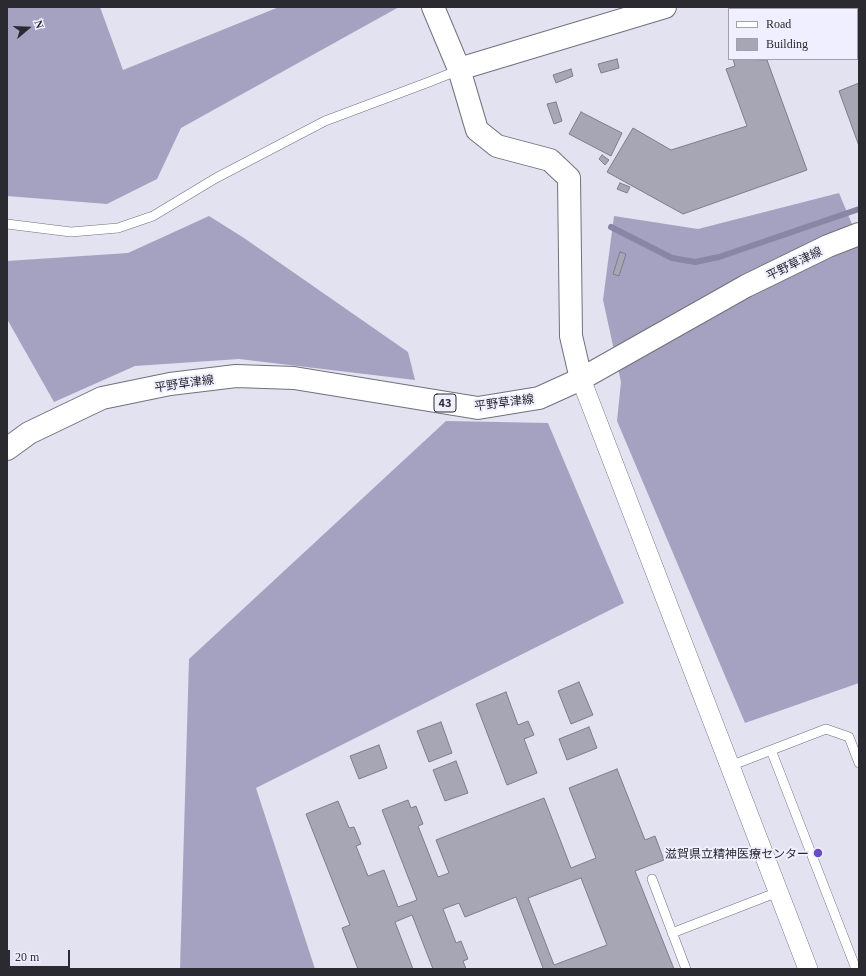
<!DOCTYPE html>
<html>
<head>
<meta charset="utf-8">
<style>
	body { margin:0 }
	#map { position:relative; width:866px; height:976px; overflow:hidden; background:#e2e2f1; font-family:Georgia,serif }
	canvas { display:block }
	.frame { position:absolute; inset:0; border:8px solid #2b2a30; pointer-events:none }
	.legend { position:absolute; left:728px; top:8px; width:130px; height:52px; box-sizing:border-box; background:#f0efff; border:1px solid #a1a0ac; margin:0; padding:5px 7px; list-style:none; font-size:12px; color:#2b2a30 }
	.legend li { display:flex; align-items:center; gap:8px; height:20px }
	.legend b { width:20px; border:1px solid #a1a0ac }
	.north { position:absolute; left:8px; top:8px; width:40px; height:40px; -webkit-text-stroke:3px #f0efff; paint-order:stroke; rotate:71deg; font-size:11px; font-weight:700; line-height:16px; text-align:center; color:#2b2a30 }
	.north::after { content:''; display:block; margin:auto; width:14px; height:18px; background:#2b2a30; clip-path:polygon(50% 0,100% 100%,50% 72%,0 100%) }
	.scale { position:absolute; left:8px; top:950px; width:62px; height:18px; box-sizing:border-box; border:2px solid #2b2a30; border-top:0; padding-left:5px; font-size:12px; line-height:14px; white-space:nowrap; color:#2b2a30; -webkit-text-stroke:3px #f0efff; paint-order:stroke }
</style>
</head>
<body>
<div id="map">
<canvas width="866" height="976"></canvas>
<div class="frame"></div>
<ul class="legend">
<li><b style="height:5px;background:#fff"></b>Road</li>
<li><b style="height:11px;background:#a7a6b5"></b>Building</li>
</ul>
<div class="north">N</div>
<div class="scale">20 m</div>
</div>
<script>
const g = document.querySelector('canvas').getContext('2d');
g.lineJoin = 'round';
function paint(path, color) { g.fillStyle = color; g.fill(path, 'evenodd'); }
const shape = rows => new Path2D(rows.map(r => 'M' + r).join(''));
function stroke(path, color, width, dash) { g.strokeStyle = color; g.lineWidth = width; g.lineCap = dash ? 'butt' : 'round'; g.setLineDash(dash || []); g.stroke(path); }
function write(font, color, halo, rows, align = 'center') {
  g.font = font + ' Georgia,"Noto Sans JP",serif'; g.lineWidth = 4; g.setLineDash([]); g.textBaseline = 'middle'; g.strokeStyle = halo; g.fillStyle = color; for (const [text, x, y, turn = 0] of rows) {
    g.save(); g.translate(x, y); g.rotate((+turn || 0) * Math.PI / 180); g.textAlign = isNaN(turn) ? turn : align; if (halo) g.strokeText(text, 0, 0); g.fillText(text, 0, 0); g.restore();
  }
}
paint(shape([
	[7,7,100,7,123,70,279,7,399,7,181,128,157,179,107,204,7,196],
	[839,193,859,241,859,683,745,723,617,421,621,382,603,300,614,216,698,229],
	[209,216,244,238,408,352,415,380,239,359,135,366,54,402,7,319,7,261,128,253],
	[446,421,548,423,624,603,256,788,315,969,180,969,189,659]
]), '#a5a2c1');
stroke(shape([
	[611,227,672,258,695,262,719,257,859,209]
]), '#8886a4', 6);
const building = shape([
	[617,59,619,68,601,73,598,64,617,59],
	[733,59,767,60,807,170,683,214,607,172,633,128,671,150,747,126,726,69,735,66,733,59],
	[571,69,573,76,556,83,553,75,571,69],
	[859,83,859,146,839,91,859,83],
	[556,102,562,121,554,124,547,104,556,102],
	[581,112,622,133,611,156,569,134,581,112],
	[602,155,609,160,605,165,599,159,602,155],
	[620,183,630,187,627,193,617,189,620,183],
	[620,252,626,254,619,276,613,274,620,252],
	[579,682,593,715,571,724,558,691,579,682],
	[506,692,518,725,528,721,534,735,524,739,537,773,507,785,476,704,506,692],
	[441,722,452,753,429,762,417,731,441,722],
	[589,727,597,748,567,760,559,739,589,727],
	[379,745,387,768,359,779,350,756,379,745],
	[456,761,468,793,445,801,433,770,456,761],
	[617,769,645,840,655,836,664,860,635,871,674,969,540,969,543,968,516,897,465,917,459,903,443,909,456,943,461,941,468,959,463,961,466,969,433,969,412,915,395,922,413,969,358,969,342,928,350,925,306,814,338,801,349,828,354,827,361,844,356,846,368,876,384,870,398,907,417,900,382,810,408,800,411,808,416,806,423,824,418,826,438,877,449,873,436,840,544,798,571,868,596,858,569,788,617,769],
	[581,878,607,945,554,965,528,898,581,878]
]);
paint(building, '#a7a6b5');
stroke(building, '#7e7d8b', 1);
const lane = shape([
	[7,224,71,232,118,228,153,216,216,178,325,121,429,82,459,70],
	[771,750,856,969],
	[730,766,826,729,849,737,859,763],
	[652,879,686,969],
	[672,933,778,892]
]);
const street = shape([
	[581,379,808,969]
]);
const secondary = shape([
	[433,7,459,69,477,130,497,146,550,160,569,178,571,336,581,379],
	[459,69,665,7]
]);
const primary = shape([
	[7,449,29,433,102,398,170,384,236,376,294,378,478,408,539,398,581,379,746,286,828,246,859,234]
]);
stroke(lane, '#71707e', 10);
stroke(street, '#71707e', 20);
stroke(secondary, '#71707e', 24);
stroke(primary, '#71707e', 24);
stroke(lane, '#fff', 9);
stroke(street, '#fff', 19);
stroke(secondary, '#fff', 22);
stroke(primary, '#fff', 22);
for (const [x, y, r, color] of [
	[818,853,5,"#684dc6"]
]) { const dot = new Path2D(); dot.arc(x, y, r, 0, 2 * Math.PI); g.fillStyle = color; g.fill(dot); stroke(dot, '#f0efff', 1.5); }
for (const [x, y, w] of [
	[445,403,22]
]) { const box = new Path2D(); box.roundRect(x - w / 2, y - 9, w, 18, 3); g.fillStyle = '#f0efff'; g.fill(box); stroke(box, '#2b2a30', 1); }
write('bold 11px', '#2b2a30', null, [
	["43",445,403]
]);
write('12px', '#2b2a30', '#f0efff', [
	["平野草津線",794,263,-26],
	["平野草津線",184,383,-8],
	["平野草津線",504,402,-7]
]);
write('12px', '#2b2a30', '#f0efff', [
	["滋賀県立精神医療センター",809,853]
], 'right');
</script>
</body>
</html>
